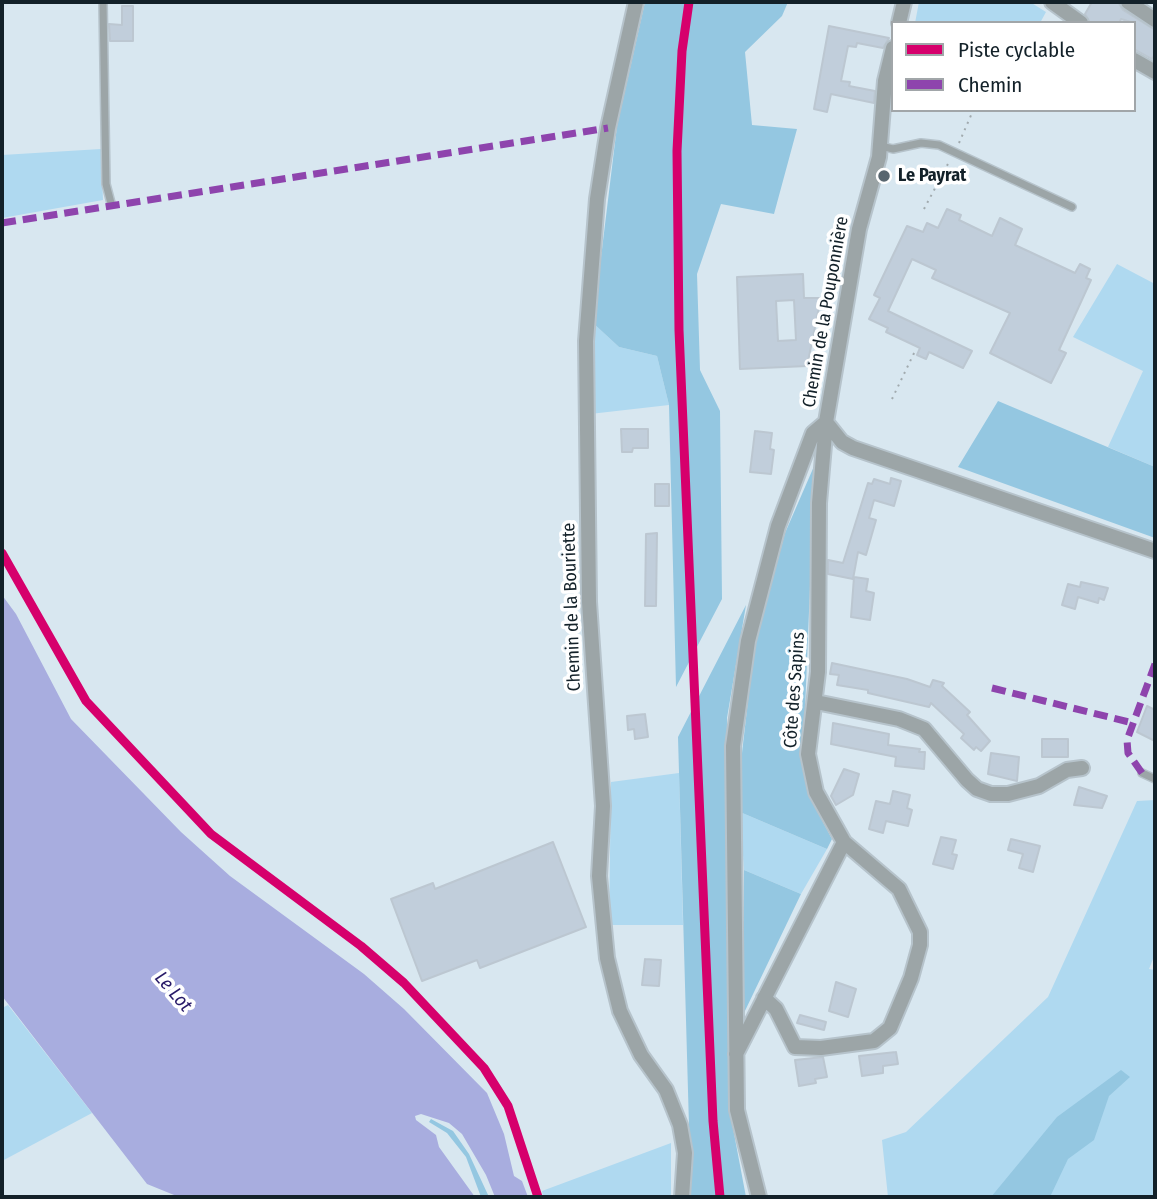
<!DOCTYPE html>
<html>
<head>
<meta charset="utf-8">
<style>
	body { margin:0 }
	#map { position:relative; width:1157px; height:1199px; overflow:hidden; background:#d8e7f0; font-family:"Fira Sans Condensed",sans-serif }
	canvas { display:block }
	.frame { position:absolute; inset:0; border:4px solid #132129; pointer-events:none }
	.legend { position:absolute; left:891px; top:21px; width:245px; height:91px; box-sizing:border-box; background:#fff; border:2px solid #a1a6a9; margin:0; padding:9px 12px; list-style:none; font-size:21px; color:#132129 }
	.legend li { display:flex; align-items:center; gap:14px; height:35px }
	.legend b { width:35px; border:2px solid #a1a6a9 }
</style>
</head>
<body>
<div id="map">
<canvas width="1157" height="1199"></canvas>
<div class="frame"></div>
<ul class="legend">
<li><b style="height:9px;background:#d6006c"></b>Piste cyclable</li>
<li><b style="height:9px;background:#8e44ad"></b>Chemin</li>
</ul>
</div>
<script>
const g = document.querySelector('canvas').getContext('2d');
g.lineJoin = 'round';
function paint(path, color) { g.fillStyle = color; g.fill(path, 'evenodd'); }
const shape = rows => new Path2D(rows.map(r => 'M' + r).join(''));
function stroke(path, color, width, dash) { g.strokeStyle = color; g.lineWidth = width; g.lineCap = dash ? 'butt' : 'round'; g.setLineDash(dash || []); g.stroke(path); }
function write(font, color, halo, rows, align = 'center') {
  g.font = font + ' "Fira Sans Condensed",sans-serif'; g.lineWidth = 7; g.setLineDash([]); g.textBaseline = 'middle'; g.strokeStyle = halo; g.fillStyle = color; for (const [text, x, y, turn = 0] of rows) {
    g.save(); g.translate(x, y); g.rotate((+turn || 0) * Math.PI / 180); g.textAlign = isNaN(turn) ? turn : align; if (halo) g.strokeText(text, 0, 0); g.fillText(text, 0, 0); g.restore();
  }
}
paint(shape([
	[919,2,1030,2,1046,12,1040,23,915,23],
	[101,149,103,200,2,218,2,155],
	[1117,264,1155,284,1155,467,1108,447,1143,371,1073,337],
	[593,323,619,347,657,356,669,405,590,414],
	[679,773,683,925,609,925,611,782],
	[1155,800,1155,954,1149,969,1155,970,1155,1194,1148,1197,888,1197,882,1140,906,1132,1048,997,1137,801],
	[740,812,827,849,801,894,744,870],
	[8,1005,92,1113,2,1161,2,1008],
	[671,1143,671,1197,543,1197,542,1191]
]), '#afd9f0');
paint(shape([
	[645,2,788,2,782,16,745,52,752,125,797,129,774,214,721,204,697,274,700,370,720,411,722,599,676,687,669,405,657,356,619,347,593,323,617,126],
	[998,401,1155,467,1155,538,958,467],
	[815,464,803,759,808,794,832,839,827,849,740,812,742,753,754,648,785,533],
	[746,605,727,718,726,863,729,1107,746,1197,691,1197,678,737],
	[744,870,801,894,743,1015],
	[1121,1070,1130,1077,1109,1096,1094,1140,1068,1159,1050,1197,991,1197,1057,1117],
	[431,1119,453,1131,469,1154,489,1197,481,1197,466,1157,447,1133,429,1122]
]), '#94c7e1');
paint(shape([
	[2,595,16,614,71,719,181,832,230,876,364,974,404,1009,487,1093,504,1134,514,1176,522,1181,528,1197,495,1197,486,1175,462,1134,449,1123,421,1114,415,1116,416,1120,436,1135,439,1147,475,1197,179,1197,147,1184,2,996]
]), '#a8addf');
const building = shape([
	[1092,2,1118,2,1123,10,1155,30,1155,54,1152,59,1134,49,1134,23,1121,19,1119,23,1090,23,1085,14,1092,2],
	[122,6,133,6,133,41,110,41,109,24,122,25,122,6],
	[829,26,889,38,883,48,857,43,856,47,848,46,841,81,850,82,849,86,875,91,874,103,831,94,827,112,814,109,829,26],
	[947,209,961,215,959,220,992,236,1000,218,1022,229,1015,245,1075,273,1080,264,1090,269,1086,278,1091,280,1059,350,1066,353,1051,383,990,353,1010,313,932,278,936,270,912,259,888,311,972,351,963,368,929,352,926,359,917,355,920,348,886,332,888,328,869,319,880,298,874,295,907,226,923,232,927,223,938,228,947,209],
	[803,274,804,298,821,298,807,366,740,369,737,277,803,274],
	[794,300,796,340,778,341,776,301,794,300],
	[621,429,648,429,648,448,633,448,632,452,622,452,621,429],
	[755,431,772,433,770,449,774,450,771,474,750,472,755,431],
	[891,478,901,481,894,506,874,500,869,518,876,520,866,555,858,552,853,579,828,574,828,560,843,563,868,483,872,484,874,479,890,484,891,478],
	[655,484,669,484,669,506,655,506,655,484],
	[657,533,656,606,645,606,646,534,657,533],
	[854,577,868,579,866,591,874,593,870,620,851,617,854,577],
	[1081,582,1108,588,1104,600,1099,598,1098,603,1078,597,1075,609,1062,605,1068,584,1080,587,1081,582],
	[832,663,907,679,930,687,933,680,944,683,942,686,970,712,967,715,990,741,981,751,976,747,974,750,961,738,964,734,931,703,929,707,868,693,868,690,837,685,839,675,830,674,832,663],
	[1147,706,1155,710,1155,741,1137,732,1147,706],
	[645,714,648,737,635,739,634,729,628,730,627,716,645,714],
	[833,723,889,734,888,745,920,749,919,752,925,752,924,769,895,766,896,757,831,744,833,723],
	[1042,739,1068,739,1068,757,1042,757,1042,739],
	[991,753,1019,757,1017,781,988,774,991,753],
	[844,769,859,774,853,795,836,805,831,796,844,769],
	[1079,787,1107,796,1102,808,1074,805,1079,787],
	[893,791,910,795,907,808,912,810,908,826,886,821,883,833,869,829,876,801,890,804,893,791],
	[941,837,956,840,952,854,957,855,953,869,933,864,941,837],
	[1011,839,1040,846,1033,872,1019,868,1023,854,1008,850,1011,839],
	[553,842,586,927,480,968,477,960,422,981,391,899,433,883,435,889,553,842],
	[645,959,661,960,659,986,642,985,645,959],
	[836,982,856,989,848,1017,829,1011,836,982],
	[800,1015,826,1022,824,1030,797,1023,800,1015],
	[896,1052,898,1064,883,1066,883,1073,862,1076,859,1056,896,1052],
	[823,1057,827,1077,815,1079,816,1083,799,1086,795,1060,823,1057]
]);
paint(building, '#c1cedb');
stroke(building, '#bcc7d1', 2);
const service = shape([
	[103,2,106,184,111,203],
	[881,146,893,149,921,143,939,145,1072,207],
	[1142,773,1155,779]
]);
const minor = shape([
	[636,2,608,128,597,199,586,341,589,602,603,806,599,876,607,958,620,1011,641,1055,666,1090,680,1125,685,1153,682,1197],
	[1052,2,1081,23],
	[1128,2,1155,20],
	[899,23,904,2],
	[1134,60,1155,72],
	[826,422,842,442,853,448,1155,551],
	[816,702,899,719,924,729,967,780,977,789,991,794,1008,794,1039,786,1067,770,1082,768],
	[764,998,776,1009,795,1047,821,1048,874,1041,890,1028,911,978,920,945,920,932,899,889,844,842],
	[736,1054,844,842,816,792,808,754,818,672,819,503,826,422,859,229,879,157,885,81,893,48],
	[759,1197,737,1110,733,746,748,641,778,526,813,433,826,422]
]);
stroke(service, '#b6c3cb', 10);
stroke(minor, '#b6c3cb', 18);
stroke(shape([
	[959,143,972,113],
	[924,209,950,160],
	[892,399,916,349]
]), '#a1aaae', 2, [2, 5]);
stroke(service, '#9ca5a7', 7);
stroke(minor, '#9ca5a7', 14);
stroke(shape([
	[2,223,608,128],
	[992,688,1133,723],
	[1142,773,1128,753,1127,740,1155,664]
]), '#8e44ad', 7, [14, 7]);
stroke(shape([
	[689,2,682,51,677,151,679,330,713,1121,720,1197],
	[2,553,86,701,211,834,361,946,404,983,484,1068,508,1106,538,1197]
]), '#d6006c', 9);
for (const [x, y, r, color] of [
	[884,176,7,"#58666f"]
]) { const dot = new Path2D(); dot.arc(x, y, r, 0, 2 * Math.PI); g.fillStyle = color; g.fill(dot); stroke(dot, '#fff', 2.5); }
write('bold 18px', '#132129', '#fff', [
	["Le Payrat",898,176]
], 'left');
write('18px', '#132129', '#fff', [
	["Chemin de la Pouponnière",826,312,-80],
	["Chemin de la Bouriette",572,607,-92],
	["Côte des Sapins",795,690,-86]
]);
write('italic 19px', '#281a68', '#fff', [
	["Le Lot",173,992,49]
]);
</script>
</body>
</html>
